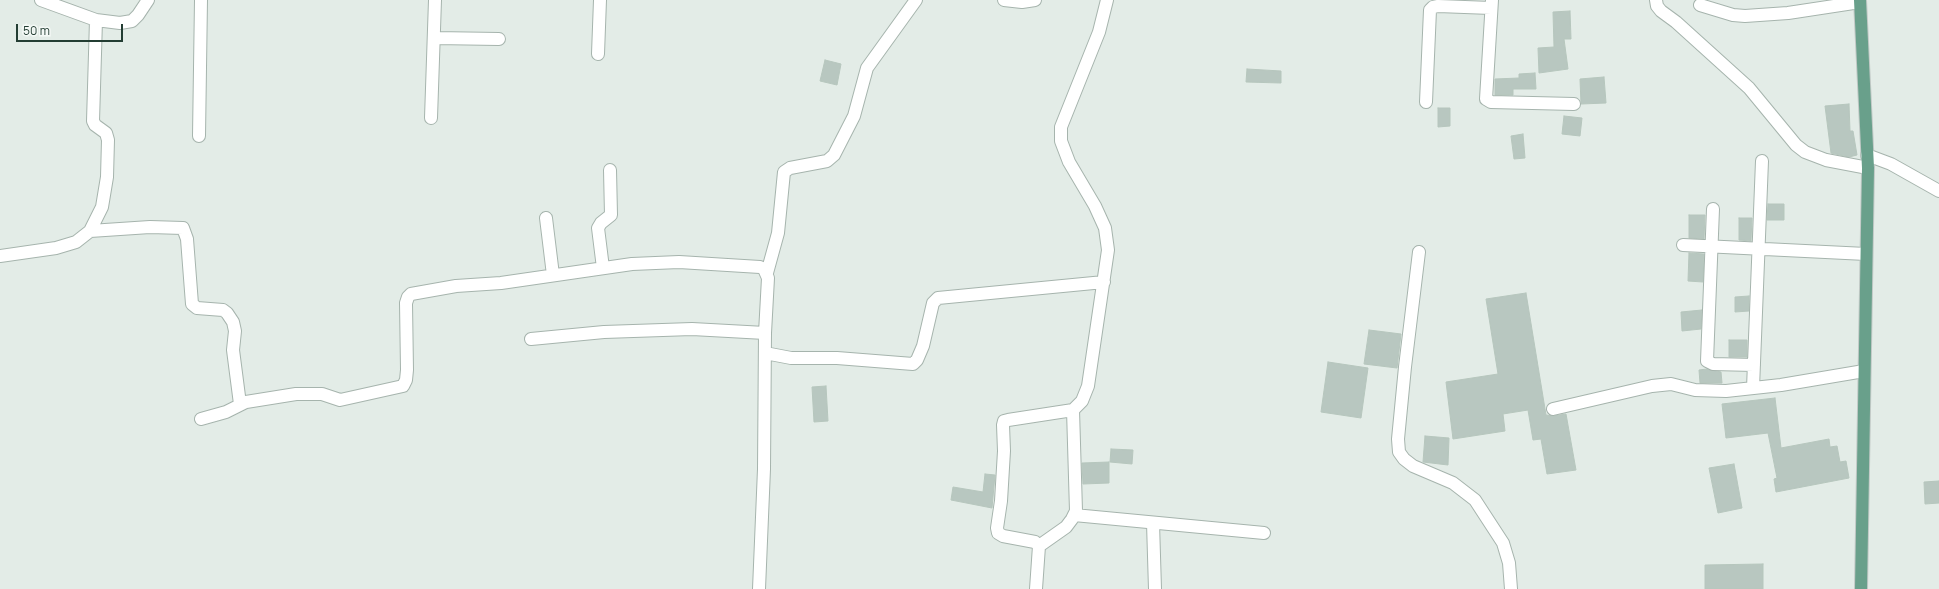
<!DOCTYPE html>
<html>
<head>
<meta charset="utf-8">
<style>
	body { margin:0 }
	#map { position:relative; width:1939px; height:589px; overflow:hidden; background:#e3ece7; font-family:Manrope,sans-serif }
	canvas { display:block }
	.scale { position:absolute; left:16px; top:24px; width:107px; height:18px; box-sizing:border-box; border:2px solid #233d33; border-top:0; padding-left:5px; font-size:12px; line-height:14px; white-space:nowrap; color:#233d33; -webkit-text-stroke:3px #f4f9f6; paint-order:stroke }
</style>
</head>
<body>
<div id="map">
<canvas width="1939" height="589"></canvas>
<div class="scale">50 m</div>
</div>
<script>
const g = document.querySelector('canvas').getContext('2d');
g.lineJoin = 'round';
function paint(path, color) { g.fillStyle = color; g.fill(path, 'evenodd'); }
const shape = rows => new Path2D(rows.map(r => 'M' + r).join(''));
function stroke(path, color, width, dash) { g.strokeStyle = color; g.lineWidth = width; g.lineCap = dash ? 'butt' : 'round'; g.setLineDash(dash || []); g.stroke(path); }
const building = shape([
	[1570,11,1571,39,1564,39,1568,69,1539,73,1538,48,1554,47,1553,12,1570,11],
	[825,60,841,64,837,85,820,81,825,60],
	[1247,69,1281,71,1281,83,1246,82,1247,69],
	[1535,73,1536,89,1513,89,1513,95,1495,95,1495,79,1519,78,1519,74,1535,73],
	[1604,77,1606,103,1581,104,1580,79,1604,77],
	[1849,104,1850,131,1853,131,1857,155,1849,157,1831,153,1825,106,1849,104],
	[1438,108,1450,108,1450,126,1438,127,1438,108],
	[1564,116,1582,118,1580,136,1562,134,1564,116],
	[1523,134,1525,158,1514,159,1511,136,1523,134],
	[1768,204,1784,204,1784,220,1767,220,1768,204],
	[1689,215,1705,215,1704,239,1689,238,1689,215],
	[1739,218,1752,218,1751,241,1739,240,1739,218],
	[1689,253,1704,254,1703,282,1688,281,1689,253],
	[1526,293,1546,415,1554,416,1566,414,1576,470,1547,474,1541,439,1533,440,1528,410,1503,414,1505,431,1453,439,1446,382,1498,374,1486,299,1526,293],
	[1749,296,1749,311,1735,312,1735,297,1749,296],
	[1702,310,1701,329,1682,331,1681,312,1702,310],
	[1369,330,1401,334,1397,368,1364,364,1369,330],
	[1729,340,1747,340,1747,357,1729,357,1729,340],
	[1328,362,1368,368,1361,418,1321,412,1328,362],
	[1707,369,1721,372,1722,383,1700,383,1699,370,1707,369],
	[826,386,828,421,814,422,812,387,826,386],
	[1775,398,1781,448,1829,439,1830,447,1837,446,1840,462,1846,461,1849,478,1776,492,1774,479,1777,478,1768,433,1726,438,1722,404,1775,398],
	[1425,436,1449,438,1448,465,1423,462,1425,436],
	[1111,449,1133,450,1132,464,1110,462,1111,449],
	[1109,462,1109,483,1083,484,1082,463,1109,462],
	[1734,464,1742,508,1718,513,1709,468,1734,464],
	[985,474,995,475,992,508,951,500,953,487,983,492,985,474],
	[1939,481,1939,503,1925,504,1924,482,1939,481],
	[1763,564,1763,589,1705,589,1705,565,1763,564]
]);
paint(building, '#b8c7c0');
stroke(building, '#b6c6bd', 1);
const minor = shape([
	[41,0,96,20,120,23,132,21,138,15,148,0],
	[1004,0,1022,2,1035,0],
	[1492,0,1486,99,1491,102,1574,104],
	[1656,0,1657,6,1661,11,1676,22,1749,88,1796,145,1805,152,1826,160,1868,168],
	[1700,5,1733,15,1745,16,1788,13,1860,2],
	[435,38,499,39],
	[598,54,600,0],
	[1426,102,1430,10,1433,7,1438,6,1491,8],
	[431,118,435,0],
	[199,136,201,0],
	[1867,155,1891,164,1939,191],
	[1713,209,1707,361,1713,364,1754,365],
	[546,218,553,275],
	[90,231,150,227,183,228,187,239,192,304,197,308,223,310,227,313,233,322,235,331,233,350,240,404],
	[1683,245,1866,254],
	[1419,252,1405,367,1398,439,1399,452,1404,459,1413,466,1453,483,1475,500,1503,543,1509,563,1511,589],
	[0,256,56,248,76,242,90,231,102,207,107,177,108,140,106,133,95,125,93,121,96,20],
	[603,268,598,228,601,223,611,215,610,170],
	[767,273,778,233,784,172,790,168,827,161,834,155,854,116,867,68,916,0],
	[531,339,604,332,692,329,765,333],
	[765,353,791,358,837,358,913,364,917,360,923,346,933,303,938,298,1104,282],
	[1753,388,1762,161],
	[1553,409,1652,386,1671,384,1695,390,1726,391,1781,385,1864,371],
	[201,419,226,412,246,402,296,394,322,394,340,400,403,386,406,380,407,370,406,303,408,297,411,294,456,286,501,283,632,264,679,262,760,267,764,269,768,278,765,333,764,469,759,589],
	[1074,515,1264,533],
	[1153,523,1155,589],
	[1039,546,1066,527,1072,519,1076,511,1073,410],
	[1036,589,1039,546,1035,542,1003,536,998,533,997,528,1001,501,1004,451,1003,425,1004,421,1008,420,1073,410,1082,401,1088,386,1108,250,1105,228,1095,206,1069,162,1061,141,1061,127,1099,32,1107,0]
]);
const major = shape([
	[1860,0,1868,168,1861,589]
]);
stroke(minor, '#a6b4ad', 14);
stroke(major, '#c1c9c6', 14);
stroke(minor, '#fff', 12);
stroke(major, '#69a08b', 12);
</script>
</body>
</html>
